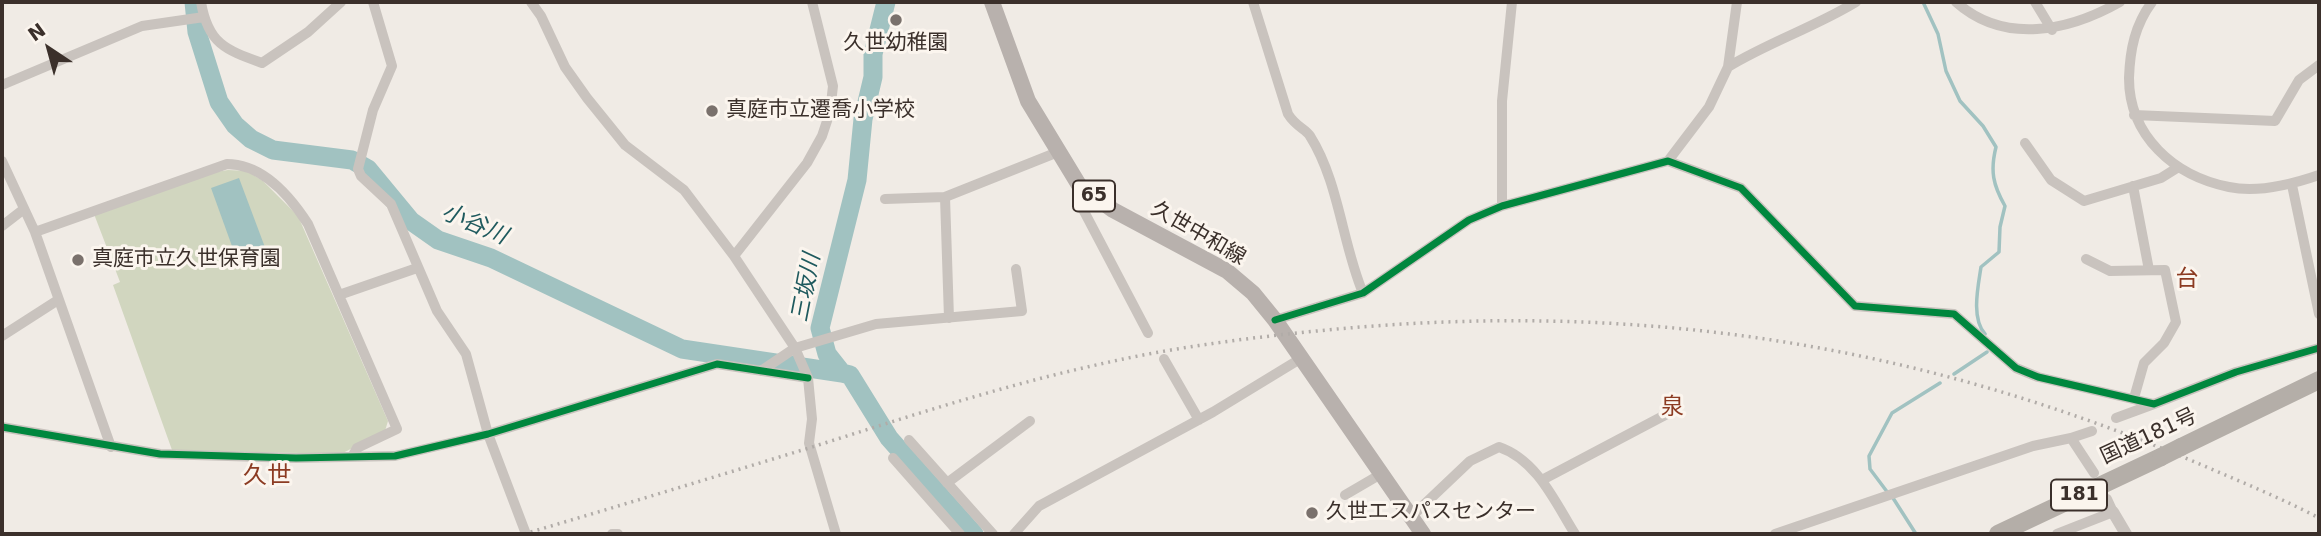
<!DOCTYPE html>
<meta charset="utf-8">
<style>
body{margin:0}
#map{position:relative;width:2321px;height:536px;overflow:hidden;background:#f0ebe5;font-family:"DejaVu Sans",sans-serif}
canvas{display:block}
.frame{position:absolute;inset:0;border:4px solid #3b302b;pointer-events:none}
.north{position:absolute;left:14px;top:14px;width:70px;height:70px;-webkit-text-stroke:5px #fbf5ee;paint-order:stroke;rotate:324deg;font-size:19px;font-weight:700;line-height:28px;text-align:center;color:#3b302b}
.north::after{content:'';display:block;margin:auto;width:24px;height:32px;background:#3b302b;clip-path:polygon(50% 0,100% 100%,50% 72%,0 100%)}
</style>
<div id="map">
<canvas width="2321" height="536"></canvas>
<div class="frame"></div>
<div class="north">N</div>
</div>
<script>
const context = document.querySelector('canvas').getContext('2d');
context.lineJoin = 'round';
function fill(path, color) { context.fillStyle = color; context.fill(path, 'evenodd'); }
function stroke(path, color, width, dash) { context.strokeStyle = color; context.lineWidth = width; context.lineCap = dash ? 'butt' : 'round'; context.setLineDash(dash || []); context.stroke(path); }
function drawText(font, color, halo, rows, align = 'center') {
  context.font = font + ' "DejaVu Sans","Noto Sans JP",sans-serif'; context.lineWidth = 6; context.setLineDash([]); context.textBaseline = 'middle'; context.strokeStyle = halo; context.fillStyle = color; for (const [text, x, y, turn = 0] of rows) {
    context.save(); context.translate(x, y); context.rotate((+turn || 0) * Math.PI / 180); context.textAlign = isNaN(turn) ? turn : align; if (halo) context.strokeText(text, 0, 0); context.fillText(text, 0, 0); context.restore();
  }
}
fill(new Path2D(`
 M228 170 247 171 263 181 298 216 388 421 385 431 341 454 172 450 113 285 120 282 94 214 210 173Z`), '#d1d6bf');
fill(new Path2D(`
 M239 178 266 250 237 260 211 188Z`), '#a1c2c1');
stroke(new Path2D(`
 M1923 2 1938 34 1946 71 1960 101 1983 126 1996 147C1990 171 1993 185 2005 206L2000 227 1999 252 1981 267C1978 287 1971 318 1985 334
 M1954 374 1987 352
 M1888 493 1870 469 1869 456 1892 413 1940 383
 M1893 498 1916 534`), '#a1c2c1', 3.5);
stroke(new Path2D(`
 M194 2 197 32 219 102 235 125 251 139 273 150 352 160 368 169 411 221 438 240 491 258 682 349 842 373
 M886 2 873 54V77L863 119 857 180 820 328 827 354 842 373 850 375 889 438 974 534`), '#a1c2c1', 19);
stroke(new Path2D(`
 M201 2C208 44 226 50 262 63L308 32 341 2
 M373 2 392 66 373 110 358 169 361 176 391 204 437 311 466 354 488 434 526 534
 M531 2 541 16 565 67 587 98 625 145 684 190 734 256 795 348 808 378 812 419 809 443 836 534
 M1253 2 1288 114C1296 127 1306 129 1310 136 1339 182 1342 243 1363 293
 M1956 2C2004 45 2069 31 2120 2
 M2035 2 2052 30
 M2152 2C2135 25 2130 49 2129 78 2129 136 2174 176 2229 187 2257 193 2293 184 2319 175
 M1728 67C1769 42 1815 27 1856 2
 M2 85 142 26 204 17
 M2134 115 2275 121 2299 80 2319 65
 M2025 143 2051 180 2084 201 2161 178 2177 168
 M2 161 35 232 111 447
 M1668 161 1709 107 1728 67 1737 2
 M1079 185 1077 198 1148 333
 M2292 185 2319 314
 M2133 186 2149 270
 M945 197 949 318
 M885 199 945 197 1058 152
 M1502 206V101L1512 2
 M2 226 24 209
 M35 232 227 164C262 164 290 196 308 224L397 429 357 448 352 457
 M734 256 807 163 822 136 830 112 833 86 812 2
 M2086 259 2110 271 2165 270 2176 322 2164 343 2144 363 2134 398
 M339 295 417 268
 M1275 320 1363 293 1469 220 1502 206 1668 161 1741 188 1855 306 1954 314 2016 368 2038 377 2154 404 2236 372 2319 348
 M2 336 58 300
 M1164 359 1199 420
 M761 371 795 348 876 324 1022 311 1016 269
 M2116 418 2154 404
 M2 427 160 454 296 458 395 456 488 434 717 364 808 378
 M2071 438 2092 431
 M909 440 993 534
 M893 458 960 534
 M1542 480 1667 414
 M947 483 1030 421
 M1345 495 1381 474
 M1411 517 1470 461 1499 447C1537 460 1555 502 1575 534
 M612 534H618
 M1014 534 1039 506 1213 412 1300 359
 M1775 534 2033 446 2071 438 2094 473
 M2057 534 2113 512 2107 499`), '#c9c3be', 10);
stroke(new Path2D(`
 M2113 512 2126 534`), '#c9c3be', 12);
stroke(new Path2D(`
 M992 2 1028 101 1079 185 1113 210 1227 271 1253 293 1275 320 1423 534`), '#b8b1ad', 16);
stroke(new Path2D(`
 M2181 447 2319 380
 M1998 534 2161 457`), '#b4aea8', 18);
stroke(new Path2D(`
 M524 534C619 506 714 477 809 448 907 417 1004 385 1105 363 1171 348 1240 339 1307 332 1627 298 1913 340 2209 468 2246 484 2283 499 2319 518`), '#b1aca8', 3.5, [2, 5]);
stroke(new Path2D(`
 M2161 457 2181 447`), '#b4aea8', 18);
stroke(new Path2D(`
 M1275 320 1363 293 1469 220 1502 206 1668 161 1741 188 1855 306 1954 314 2016 368 2038 377 2154 404 2236 372 2319 348
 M2 427 160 454 296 458 395 456 488 434 717 364 808 378`), '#00873e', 7);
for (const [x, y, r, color] of [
 [896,20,7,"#7a716c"],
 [712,111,7,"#7a716c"],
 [78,260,7,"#7a716c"],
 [1312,513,7,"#7a716c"]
]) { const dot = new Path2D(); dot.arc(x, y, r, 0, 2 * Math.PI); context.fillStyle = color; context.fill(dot); stroke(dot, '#fbf5ee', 2.5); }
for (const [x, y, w] of [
 [1094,196,42],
 [2079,495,56]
]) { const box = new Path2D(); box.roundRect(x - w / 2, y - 15.5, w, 31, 5); context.fillStyle = '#fbf5ee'; context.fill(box); stroke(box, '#3b302b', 2); }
drawText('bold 19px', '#3b302b', null, [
 ["65",1094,196],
 ["181",2079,495]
]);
drawText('21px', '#3b302b', '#fbf5ee', [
 ["久世幼稚園",896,44,"center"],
 ["真庭市立遷喬小学校",726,111],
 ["真庭市立久世保育園",92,260],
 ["久世エスパスセンター",1326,513]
], 'left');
drawText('21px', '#3b302b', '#fbf5ee', [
 ["久世中和線",1198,234,30],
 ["国道181号",2149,437,-25]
]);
drawText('italic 23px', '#1f5a5e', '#fbf5ee', [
 ["小谷川",474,225,23],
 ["三坂川",807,288,-79]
]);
drawText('23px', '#8c3b22', '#fbf5ee', [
 ["台",2187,280],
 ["泉",1672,408]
]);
drawText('24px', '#8c3b22', '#fbf5ee', [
 ["久世",267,477]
]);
</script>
